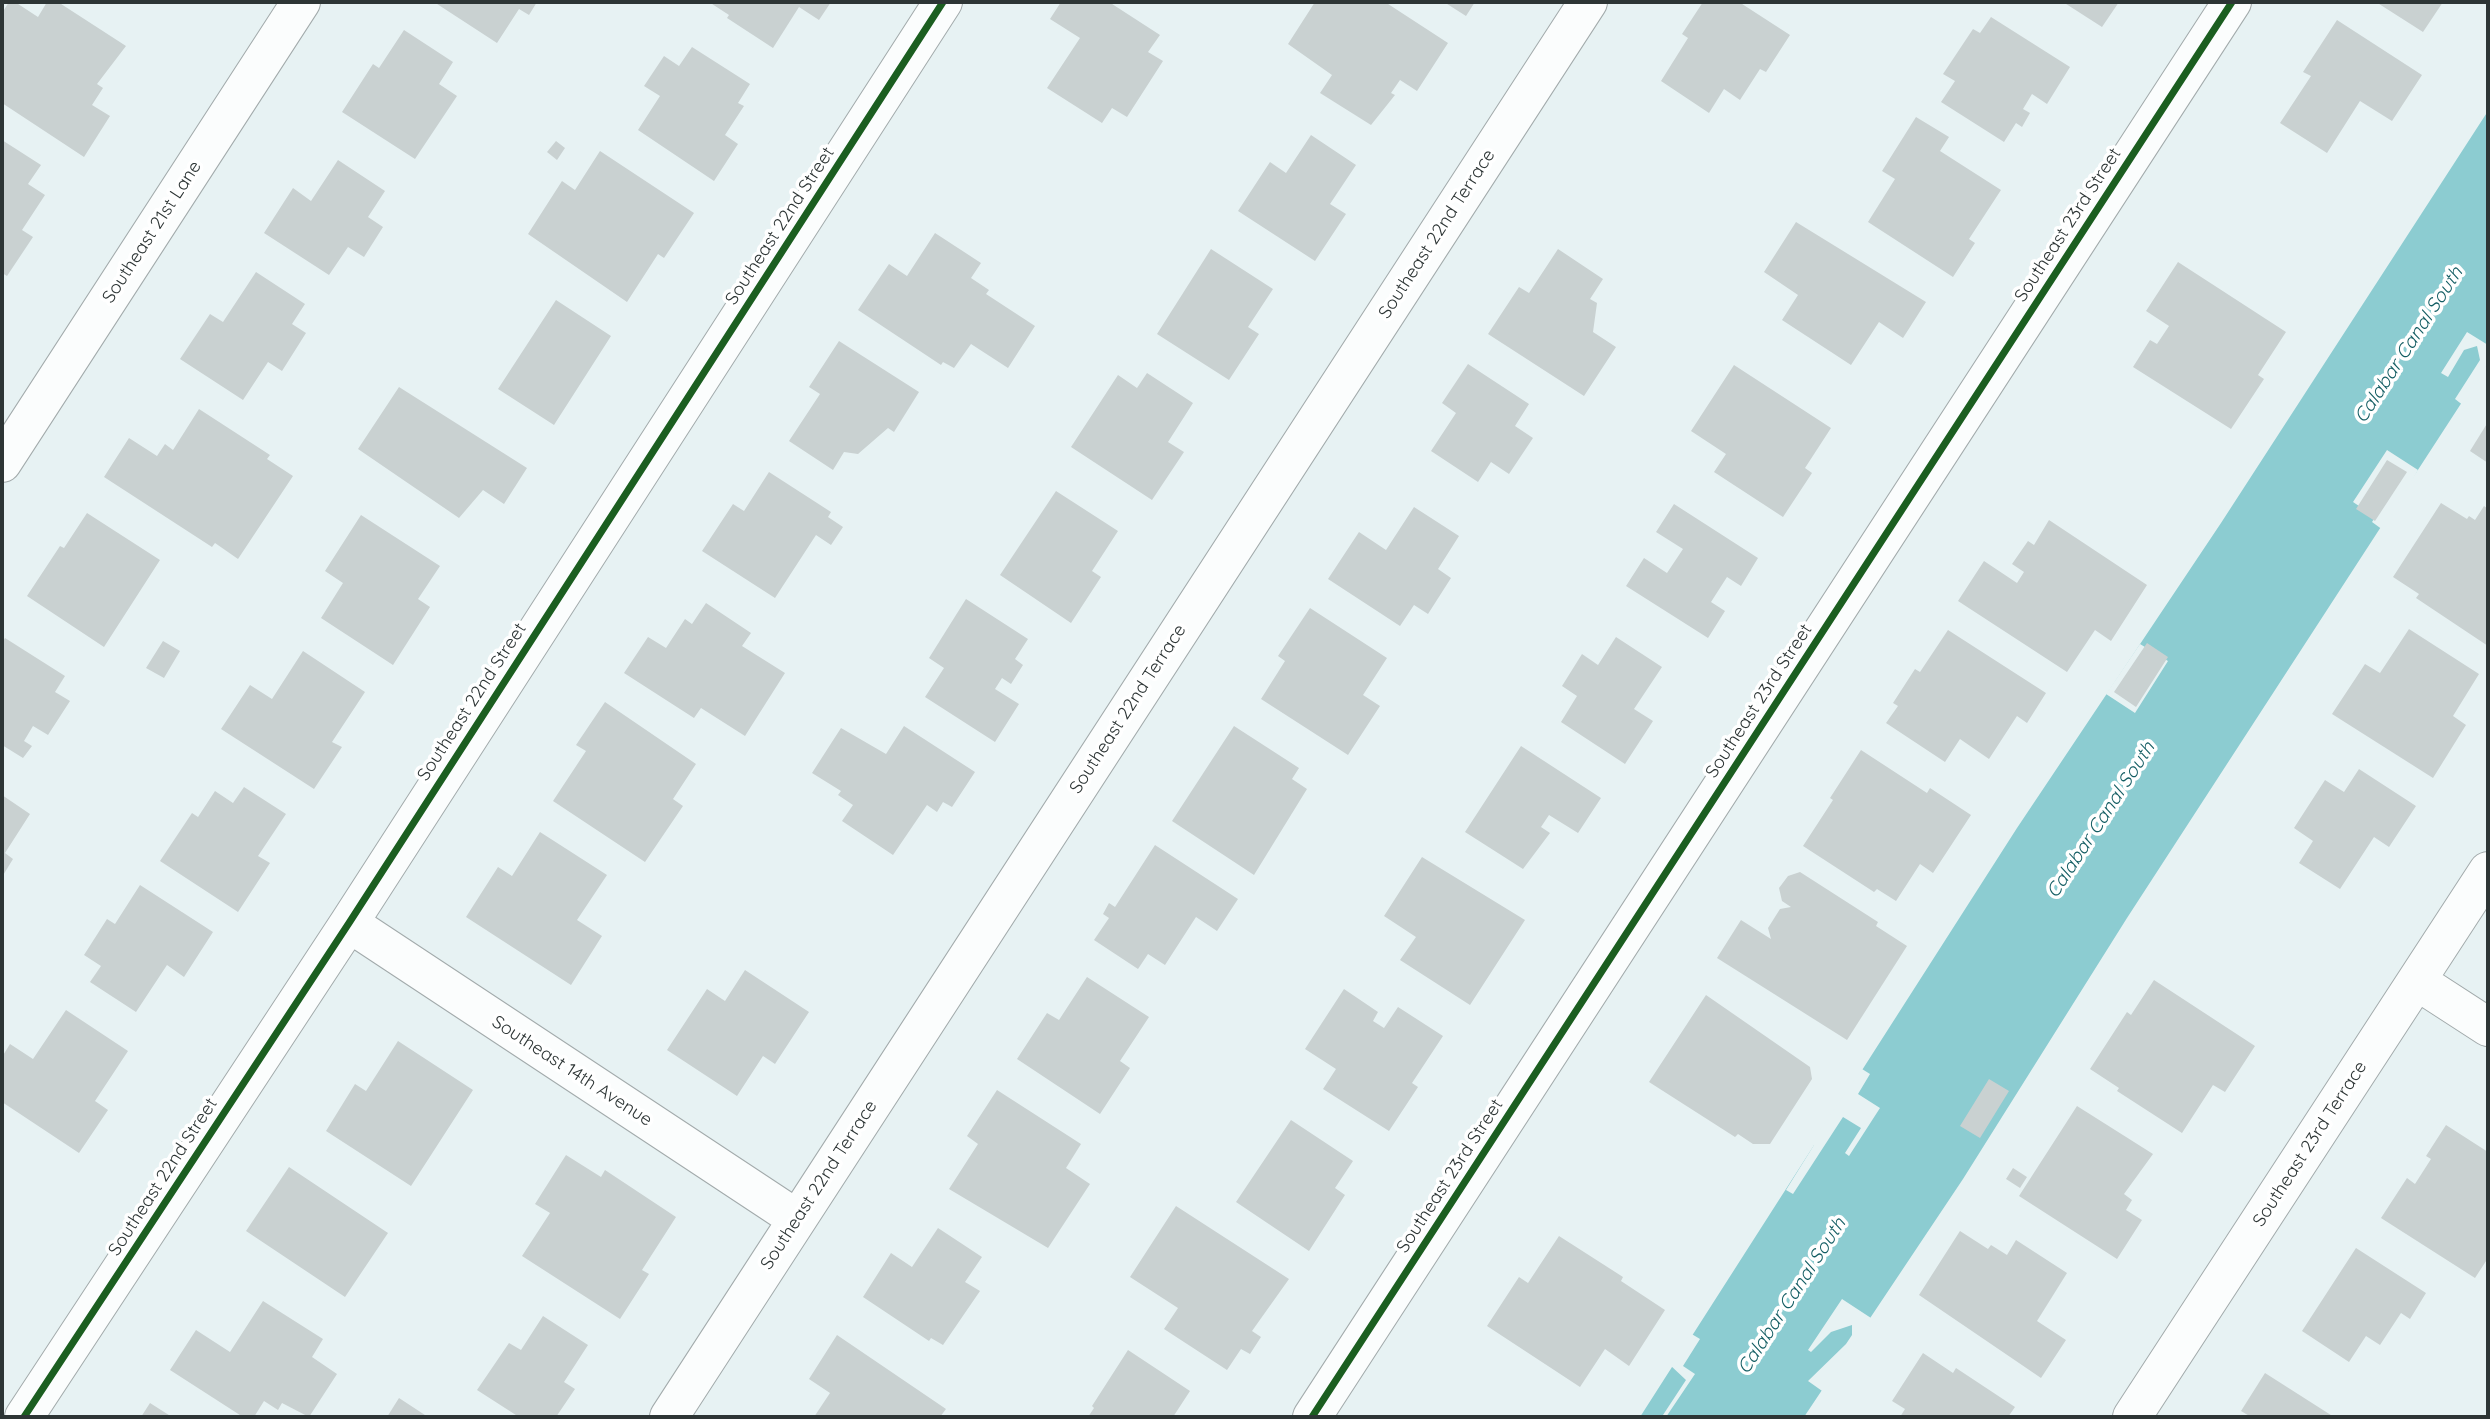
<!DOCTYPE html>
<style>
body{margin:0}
#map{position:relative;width:2490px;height:1419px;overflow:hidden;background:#e7f2f3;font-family:Quicksand,sans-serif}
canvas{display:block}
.frame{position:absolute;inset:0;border:4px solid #2d3535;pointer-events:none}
</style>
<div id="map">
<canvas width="2490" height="1419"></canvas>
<div class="frame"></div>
</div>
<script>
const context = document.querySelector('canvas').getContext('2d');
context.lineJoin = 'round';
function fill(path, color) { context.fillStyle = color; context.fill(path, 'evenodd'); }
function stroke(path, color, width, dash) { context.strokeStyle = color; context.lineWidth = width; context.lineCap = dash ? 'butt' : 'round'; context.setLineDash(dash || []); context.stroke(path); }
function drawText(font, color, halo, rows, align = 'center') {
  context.font = font + ' Quicksand,sans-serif'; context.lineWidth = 7; context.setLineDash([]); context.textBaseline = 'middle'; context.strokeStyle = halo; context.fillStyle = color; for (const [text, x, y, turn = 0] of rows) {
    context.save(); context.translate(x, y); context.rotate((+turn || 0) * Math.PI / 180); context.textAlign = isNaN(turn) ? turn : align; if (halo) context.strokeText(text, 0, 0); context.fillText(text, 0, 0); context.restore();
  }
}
fill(new Path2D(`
 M2488 111V362L2127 918 1963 1179 1804 1417H1640L2017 828 2221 523Z`), '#8cccd1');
fill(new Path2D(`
 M2467 332 2488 345V362L2464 406 2455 399 2480 360 2477 346 2464 350 2448 377 2441 373Z
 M2387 450 2418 470 2383 530 2372 522 2398 482 2362 508 2353 502Z
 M2140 644 2168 661 2135 713 2106 694Z
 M1862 1069 1870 1074 1858 1094 1880 1108 1849 1156 1845 1153 1861 1128 1843 1117 1793 1194 1786 1190 1814 1145 1811 1143Z
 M1842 1299 1871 1318 1825 1393 1808 1381 1846 1344 1852 1335V1325L1831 1332 1811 1352 1808 1350Z
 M1690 1333 1700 1339 1683 1366 1695 1374 1666 1417 1663 1415 1686 1380 1670 1365Z`), '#e7f2f3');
fill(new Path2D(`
 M9 2H15L38 17 47 2H58L126 46 97 84 103 88 92 105 110 116 84 157 2 103V13Z
 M434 2H537L529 15 519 9 497 43Z
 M709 2H831L819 20 799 7 773 48 727 18 729 15Z
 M1061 2H1109L1160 35 1148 52 1163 61 1127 117 1112 108 1102 123 1047 88 1080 38 1050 19Z
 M1315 2H1385L1448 43 1417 91 1400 80 1391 93 1395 95 1371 125 1320 93 1332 75 1288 44Z
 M1444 2H1475L1466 16Z
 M1703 2H1739L1790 35 1766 72 1760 69 1740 100 1724 89 1709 113 1661 81 1688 38 1682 34Z
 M2063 2H2119L2102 27Z
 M2376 2H2443L2423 32Z
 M1991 17 2070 67 2047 104 2032 94 2023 109 2030 113 2022 127 2016 123 2004 142 1941 102 1955 81 1943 74 1973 29 1980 33Z
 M2337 20 2422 75 2392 121 2360 101 2327 153 2280 123 2311 76 2303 72Z
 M404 30 453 62 439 84 457 96 415 159 342 112 373 64 379 68Z
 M692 47 750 84 738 103 744 106 725 135 738 144 714 181 638 130 660 96 644 86 664 56 679 66Z
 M1916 117 1949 137 1940 151 2001 190 1969 239 1975 243 1953 277 1868 222 1895 179 1882 171Z
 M1311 135 1356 165 1330 204 1346 214 1315 261 1238 211 1270 162 1286 173Z
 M2 140 41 165 28 184 45 195 22 230 33 237 7 276 2 273Z
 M556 141 565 148 557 160 547 152Z
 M600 151 694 213 664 258 658 254 627 302 528 234 562 181 575 190Z
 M338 160 385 191 368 217 383 227 364 257 348 247 329 275 264 233 293 188 311 201Z
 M1796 222 1926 302 1903 338 1879 322 1851 365 1782 320 1798 295 1764 272Z
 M935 233 981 263 971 278 989 290 986 294 1035 326 1008 368 971 344 954 368 943 362 941 365 858 310 889 264 907 276Z
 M1211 249 1273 289 1248 327 1259 334 1229 380 1157 334Z
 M1558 249 1603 279 1590 299 1597 303 1593 332 1616 347 1584 396 1488 334 1519 287 1529 293Z
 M2178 262 2286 332 2258 375 2264 379 2231 429 2133 367 2150 340 2157 344 2169 326 2146 311Z
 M256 272 305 304 292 324 306 333 282 371 268 362 243 400 180 359 210 314 223 322Z
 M556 300 611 336 554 425 498 389Z
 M839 341 919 392 894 432 888 428 858 454 844 452 833 470 789 441 820 394 809 387Z
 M1468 364 1529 404 1515 426 1533 438 1509 474 1491 462 1478 482 1431 451 1456 413 1442 403Z
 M1734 365 1831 428 1805 468 1812 473 1783 517 1714 472 1726 454 1691 431Z
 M1147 373 1193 403 1168 442 1184 452 1152 500 1071 447 1118 375 1137 388Z
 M399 387 527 468 504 504 483 490 459 518 358 449Z
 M199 409 270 455 267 459 293 476 238 559 215 543 212 547 104 477 129 438 157 456 165 444 173 450Z
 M2488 422V463L2470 451Z
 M2387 460 2407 472 2375 521 2356 509Z
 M769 472 831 512 828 517 843 527 831 545 816 535 775 598 702 551 733 504 744 511Z
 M1056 491 1118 531 1092 571 1101 577 1071 623 1000 575Z
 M2441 503 2467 519 2469 516 2475 520 2484 506 2488 509V646L2416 598 2419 594 2393 577Z
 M1674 504 1758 558 1741 586 1727 577 1711 602 1725 611 1708 638 1626 586 1644 558 1667 573 1683 549 1656 532Z
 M1414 507 1459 536 1438 569 1451 578 1428 614 1414 605 1400 626 1328 579 1359 532 1386 550Z
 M87 513 160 560 104 647 27 596 60 546 64 548Z
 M361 515 440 566 418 599 430 607 393 665 321 618 343 583 325 571Z
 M2049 520 2147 585 2111 641 2095 630 2067 672 1958 601 1984 561 2017 583 2024 572 2012 564 2028 541 2034 545Z
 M966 599 1028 639 1015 659 1023 665 1011 684 1002 678 995 689 1019 704 995 742 925 697 944 668 929 658Z
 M706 603 751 633 742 646 785 673 745 736 701 708 694 718 624 673 648 637 666 648 685 619 692 624Z
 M1310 608 1387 658 1363 695 1380 706 1348 755 1261 699 1285 661 1278 656Z
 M2409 629 2479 674 2453 716 2466 725 2433 778 2332 714 2365 664 2380 673Z
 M1948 630 2046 693 2027 723 2017 716 1989 759 1960 739 1945 762 1886 723 1898 706 1893 703 1915 669 1920 672Z
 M1616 637 1662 667 1634 709 1653 721 1625 764 1561 722 1577 696 1562 686 1582 654 1598 665Z
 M5 638 65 676 55 692 70 701 48 735 33 726 24 741 32 746 23 758 2 745V643Z
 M163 641 180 651 164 678 146 668Z
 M2147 643 2168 657 2136 707 2114 692Z
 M303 651 365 692 332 742 342 747 314 789 221 729 250 685 272 699Z
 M605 702 696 764 673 799 683 806 645 862 553 801 586 751 576 745Z
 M904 726 975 772 952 807 943 802 937 812 927 805 893 855 842 821 853 805 838 795 841 791 812 773 841 728 886 754Z
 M1234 726 1299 768 1292 779 1307 789 1254 875 1172 821Z
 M1521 746 1601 798 1578 833 1549 815 1541 827 1550 833 1523 869 1465 832Z
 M1861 750 1927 793 1930 788 1971 815 1933 873 1920 864 1896 901 1877 889 1874 892 1803 846 1833 800 1830 798Z
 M2359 769 2416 806 2389 847 2374 837 2340 889 2299 863 2313 841 2294 828 2325 780 2344 792Z
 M244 787 286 814 258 856 270 863 238 912 160 861 192 813 198 817 215 791 233 803Z
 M2 795 30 814 5 853 13 859 2 877Z
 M540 832 607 875 577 920 602 936 571 985 466 917 498 867 512 876Z
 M1155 845 1238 899 1217 931 1196 917 1165 965 1148 954 1138 969 1094 940 1109 918 1103 914 1109 903 1115 907Z
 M1422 857 1525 920 1470 1005 1400 960 1416 937 1384 916Z
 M1800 872 1878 922 1876 926 1907 946 1847 1040 1717 958 1741 920 1771 939 1768 928 1780 909 1791 907 1782 901 1779 888 1788 876Z
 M140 885 213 932 184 977 167 965 136 1012 90 982 101 966 84 955 107 919 115 924Z
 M745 970 809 1012 775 1064 763 1056 737 1096 667 1050 707 989 725 1001Z
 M1087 977 1149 1017 1120 1061 1130 1068 1100 1114 1017 1059 1047 1013 1059 1020Z
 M2154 980 2255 1046 2225 1092 2213 1085 2182 1133 2117 1091 2119 1088 2090 1069 2127 1012 2131 1015Z
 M1344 989 1378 1012 1373 1021 1384 1028 1398 1007 1443 1036 1412 1083 1418 1087 1389 1131 1323 1089 1336 1069 1305 1049Z
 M1706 995 1810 1067 1812 1079 1770 1144H1753L1738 1134 1735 1137 1649 1082Z
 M66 1010 128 1051 95 1101 108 1110 79 1153 2 1102V1057L10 1044 33 1059Z
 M398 1041 473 1090 411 1186 326 1131 355 1084 366 1091Z
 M1989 1079 2009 1091 1980 1138 1960 1126Z
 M997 1090 1081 1144 1066 1168 1090 1184 1048 1248 949 1189 978 1144 967 1136Z
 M2077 1106 2153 1154 2124 1194 2132 1200 2126 1210 2142 1220 2117 1259 2019 1196Z
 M1291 1120 1353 1161 1335 1188 1345 1195 1309 1251 1236 1202Z
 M2446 1125 2488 1152V1258L2475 1278 2381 1218 2407 1178 2415 1184 2431 1159 2426 1156Z
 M566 1155 601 1177 605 1170 676 1217 642 1270 649 1274 620 1319 522 1256 550 1213 535 1204Z
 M289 1167 388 1233 345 1297 246 1231Z
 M2013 1168 2027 1177 2020 1188 2006 1179Z
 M1176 1206 1289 1279 1252 1331 1261 1337 1250 1354 1241 1349 1227 1370 1164 1329 1178 1308 1130 1277Z
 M938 1228 982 1257 965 1282 980 1291 943 1345 931 1338 929 1341 863 1297 891 1253 912 1267Z
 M1960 1231 1988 1249 1991 1245 2007 1255 2016 1240 2067 1273 2037 1321 2066 1340 2041 1378 1919 1295Z
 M1559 1236 1623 1277 1621 1281 1665 1310 1629 1366 1605 1349 1580 1387 1487 1326 1519 1277 1528 1283Z
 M2356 1248 2426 1293 2410 1319 2401 1313 2380 1345 2366 1336 2349 1362 2302 1331Z
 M263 1301 323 1339 312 1357 337 1374 309 1417 282 1403 278 1410 264 1401 254 1417H243L170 1370 196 1330 230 1352Z
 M543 1316 588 1345 564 1382 575 1389 556 1417H519L477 1390 509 1343 521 1350Z
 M837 1335 946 1409 940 1417H814L830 1393 809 1379Z
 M1128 1350 1190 1391 1173 1417H1088L1094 1408 1092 1406Z
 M1923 1353 1953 1373 1956 1368 2015 1407 2008 1417H1900L1905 1409 1892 1401Z
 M2265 1373 2334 1417H2251L2241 1411Z
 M399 1398 428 1417H387Z
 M150 1403 172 1417H141Z`), '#c9d1d1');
const minor = new Path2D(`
 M2 463 301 2
 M349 923 797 1219
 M2417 981 2488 1027
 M24 1417 349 923 943 2
 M669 1417 1588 2
 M1312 1417 2232 2
 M2132 1417 2488 871`);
stroke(minor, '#a2aaab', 40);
stroke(minor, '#fbfdfd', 38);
stroke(new Path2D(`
 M24 1417 349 923 943 2
 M1312 1417 2232 2`), '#1b5e20', 7);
drawText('18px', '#2d3535', '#fff', [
 ["Southeast 23rd Street",2068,225,-57],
 ["Southeast 22nd Street",780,226,-57],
 ["Southeast 21st Lane",152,232,-57],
 ["Southeast 22nd Terrace",1437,234,-57],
 ["Southeast 23rd Street",1759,701,-57],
 ["Southeast 22nd Street",472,702,-57],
 ["Southeast 22nd Terrace",1128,709,-57],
 ["Southeast 14th Avenue",572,1071,33],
 ["Southeast 23rd Terrace",2310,1144,-57],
 ["Southeast 23rd Street",1450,1176,-57],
 ["Southeast 22nd Street",163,1177,-57],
 ["Southeast 22nd Terrace",819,1185,-57]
]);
drawText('italic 19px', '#135d63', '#fff', [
 ["Calabar Canal South",2409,345,-57],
 ["Calabar Canal South",2101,820,-57],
 ["Calabar Canal South",1792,1296,-57]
]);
</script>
